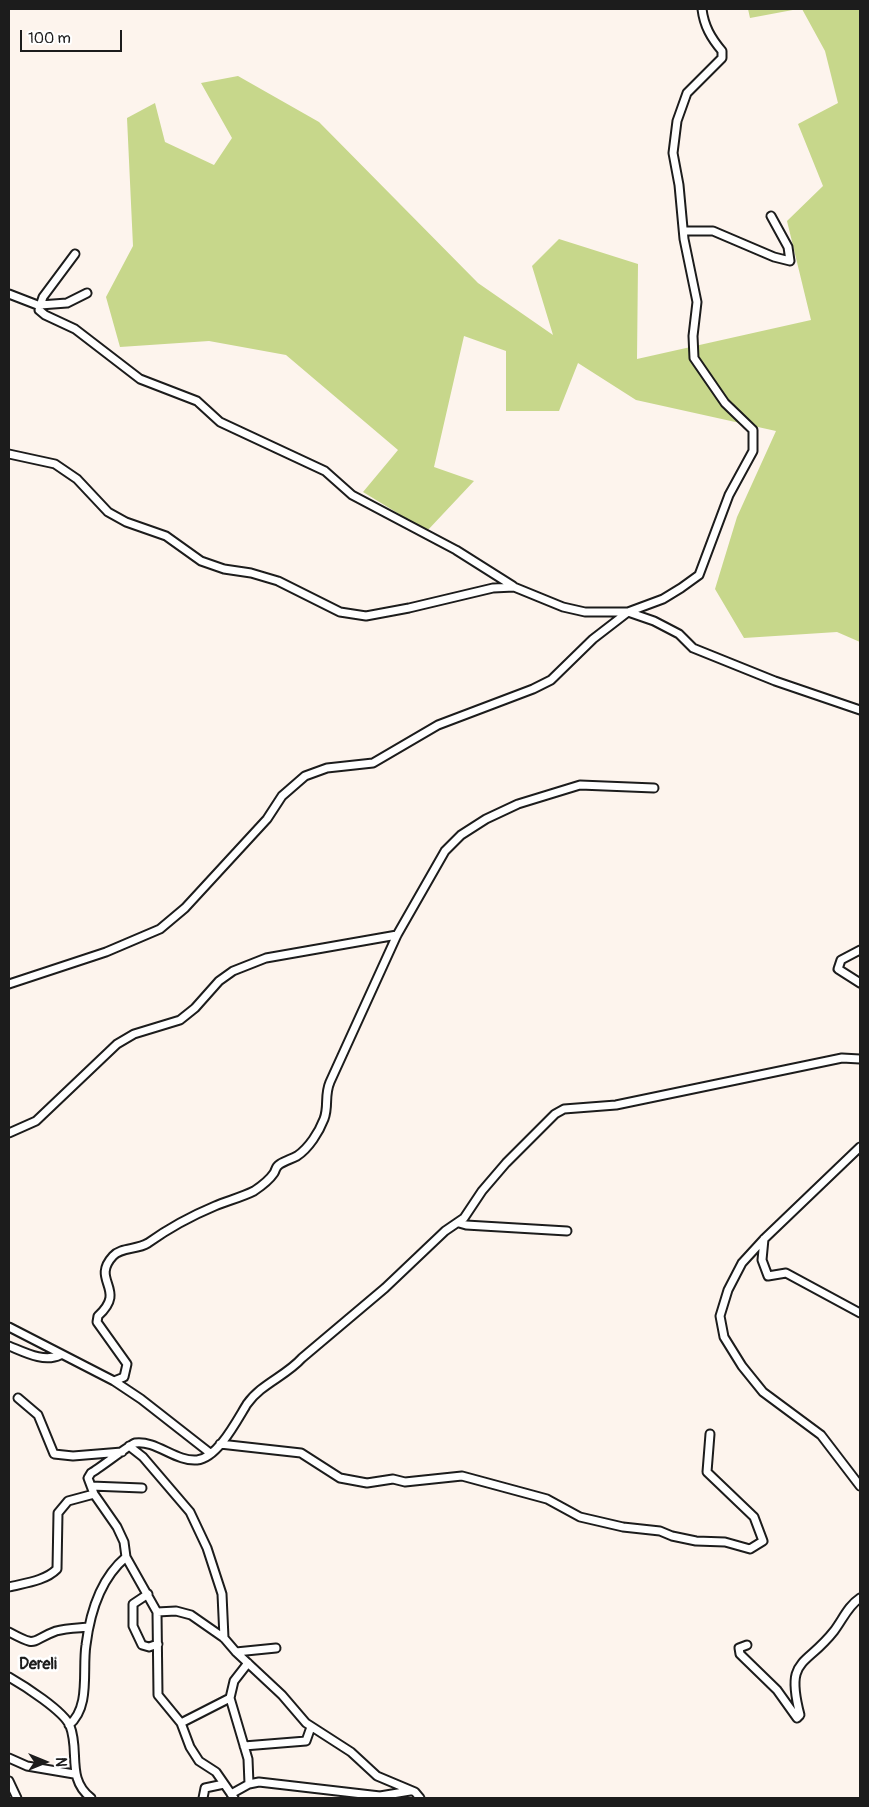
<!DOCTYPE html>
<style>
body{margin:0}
#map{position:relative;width:869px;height:1807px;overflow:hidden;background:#fdf4ed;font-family:Pangolin,sans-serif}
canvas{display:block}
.frame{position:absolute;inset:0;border:10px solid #1c1c1c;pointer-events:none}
.north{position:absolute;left:20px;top:1737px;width:50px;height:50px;-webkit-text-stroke:4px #fff;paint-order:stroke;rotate:90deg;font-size:14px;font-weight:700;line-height:20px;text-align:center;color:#1c1c1c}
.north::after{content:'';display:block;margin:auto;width:18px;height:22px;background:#1c1c1c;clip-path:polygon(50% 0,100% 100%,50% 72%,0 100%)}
.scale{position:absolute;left:20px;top:30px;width:102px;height:22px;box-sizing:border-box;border:2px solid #1c1c1c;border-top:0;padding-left:6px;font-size:15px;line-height:18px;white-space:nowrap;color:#1c1c1c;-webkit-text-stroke:4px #fff;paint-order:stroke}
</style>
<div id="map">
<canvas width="869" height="1807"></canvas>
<div class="frame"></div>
<div class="north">N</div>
<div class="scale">100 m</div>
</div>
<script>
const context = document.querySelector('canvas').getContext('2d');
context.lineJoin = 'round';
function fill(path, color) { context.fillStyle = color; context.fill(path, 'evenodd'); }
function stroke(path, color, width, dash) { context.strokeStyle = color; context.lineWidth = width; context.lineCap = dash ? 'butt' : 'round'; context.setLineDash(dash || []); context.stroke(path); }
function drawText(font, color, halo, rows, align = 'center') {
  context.font = font + ' Pangolin,sans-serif'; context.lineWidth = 5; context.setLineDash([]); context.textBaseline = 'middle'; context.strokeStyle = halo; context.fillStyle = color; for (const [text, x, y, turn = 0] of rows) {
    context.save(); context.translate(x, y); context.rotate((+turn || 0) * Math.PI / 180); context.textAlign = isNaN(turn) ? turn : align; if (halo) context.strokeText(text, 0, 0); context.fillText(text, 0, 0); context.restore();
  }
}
fill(new Path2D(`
 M748 9H798L750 18Z
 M802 9H860V642L837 632 744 638 715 589 737 517 776 431 636 400 578 363 559 411H506V351L464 336 434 467 474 481 427 531 363 492 398 450 286 355 209 341 120 347 106 297 133 246 127 118 155 103 165 142 214 165 232 138 201 83 238 76 319 122 478 283 553 335 532 266 559 239 638 264 637 359 811 320 787 221 823 186 798 124 838 103 825 51Z`), '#c7d78b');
const minor = new Path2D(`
 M684 231H713L774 257 790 261 788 247 771 216
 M9 294 40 306 43 297 75 254
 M40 305 67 303 87 293
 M40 306 39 310 45 315 75 329 140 379 197 401 220 422 325 471 352 495 456 550 513 586
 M9 454 55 464 77 479 108 512 126 522 166 536 201 561 224 569 251 573 278 581 340 612 366 616 409 608 493 588 514 587 563 607 585 612H628L654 621 679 634 693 648 775 681 860 710
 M860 950 841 960 838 969 860 983
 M9 984 106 952 160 929 185 908 267 819 282 796 305 776 327 768 373 763 438 725 533 689 551 680 593 639 628 612 663 599 681 588 699 575 729 495 753 451V430L725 403 694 358 693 336 697 302 684 239 679 185 673 153 677 121 687 93 722 58V51C711 38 704 26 702 9
 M9 1133 36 1121 117 1044 134 1034 180 1020 195 1008 219 981 233 971 266 958 397 935
 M860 1147 764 1239 742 1263 728 1290 720 1316 724 1337 742 1366 763 1392 821 1435 860 1486
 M459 1223 466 1225 567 1231
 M764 1239 762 1260 768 1276 786 1273 860 1313
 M9 1327 114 1381 141 1399 210 1453
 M9 1346C24 1352 44 1363 60 1355
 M114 1381 124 1377 127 1364 97 1322 98 1316C128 1289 90 1281 113 1256 121 1247 137 1250 148 1243 169 1228 191 1216 215 1206 227 1201 242 1197 254 1191 260 1187 270 1179 274 1173 276 1170 275 1167 280 1164 285 1161 291 1159 297 1156 309 1148 319 1132 324 1119 329 1106 324 1096 330 1082L397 935 445 851 461 835 486 819 518 804 580 785 654 788
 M18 1398 38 1415 54 1454 73 1456 122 1452
 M220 1444 301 1453 340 1478 367 1483 393 1479 405 1482 462 1476 547 1499 580 1517 623 1527 660 1531 672 1536 696 1541 725 1542 750 1549 763 1541 754 1517 707 1472 710 1434
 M129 1446 143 1457 190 1512 207 1548 222 1594 224 1638
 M91 1486 142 1488
 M9 1587C25 1583 45 1581 57 1569L58 1513 68 1501 94 1494
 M148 1594 133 1604V1626L142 1645 149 1647 158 1644
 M157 1612 176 1611 191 1615 224 1638 236 1652 282 1695 306 1723 351 1752 377 1776 415 1792 420 1798
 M9 1632C39 1648 29 1641 56 1631 66 1628 79 1628 89 1627
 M747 1645 739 1648 740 1654 777 1690 797 1718 800 1715C785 1657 805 1668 834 1631 843 1619 848 1606 860 1598
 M236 1652 276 1648
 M248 1663 234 1681 230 1698 248 1759 249 1784
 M9 1677C23 1685 64 1711 70 1726 80 1751 66 1779 91 1798
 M181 1723 230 1698
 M69 1725C91 1707 82 1670 86 1645 90 1613 101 1578 126 1557
 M244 1746 306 1741 311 1727
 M9 1758 27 1766 74 1774
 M9 1781 17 1798
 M231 1794 249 1784 259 1782 380 1796 410 1791
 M203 1798 205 1788 224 1784
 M234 1798 216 1772 199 1761 190 1747 181 1723 158 1695 157 1612 126 1557 124 1542 117 1527 94 1494 88 1478 91 1473C100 1468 129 1445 135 1443 156 1440 176 1462 197 1460 218 1458 237 1420 247 1404 261 1384 286 1376 302 1358L385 1288 445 1231 464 1218 482 1191 506 1163 555 1114 564 1109 616 1105 842 1058 860 1059`);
stroke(minor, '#1c1c1c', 11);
stroke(minor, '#fff', 7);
drawText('bold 16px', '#1c1c1c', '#fff', [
 ["Dereli",38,1665]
]);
</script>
